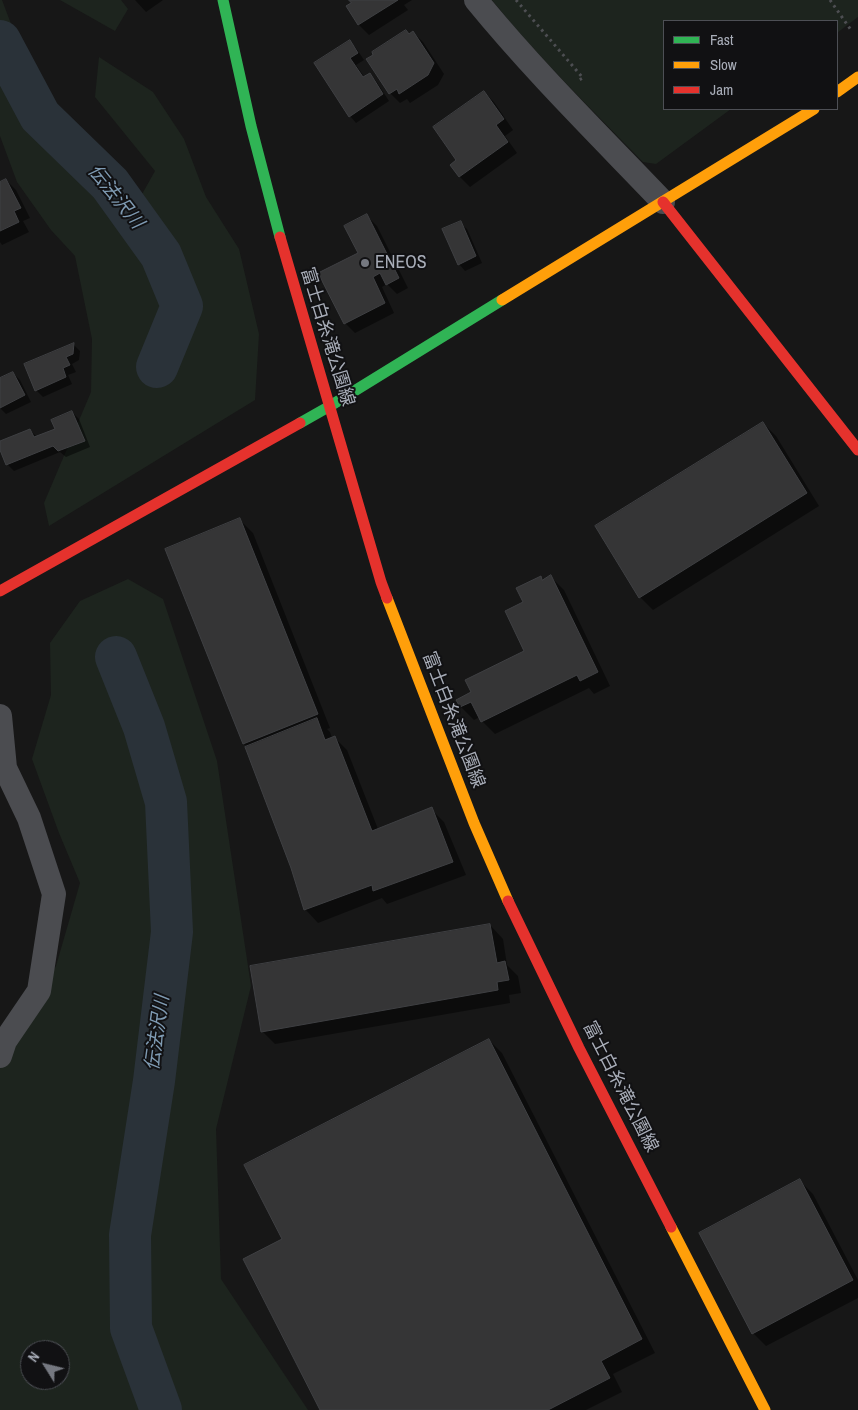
<!DOCTYPE html>
<meta charset="utf-8">
<style>
body{margin:0}
#map{position:relative;width:858px;height:1410px;overflow:hidden;background:#171717;font-family:"Archivo Narrow",sans-serif}
canvas{display:block}
.legend{position:absolute;left:663px;top:20px;width:175px;height:90px;box-sizing:border-box;background:#111113;border:1px solid #4d4f55;margin:0;padding:6px 9px;list-style:none;font-size:15px;color:#a8adb8}
.legend li{display:flex;align-items:center;gap:10px;height:25px}
.legend b{width:25px;border:1px solid #4d4f55}
.north{position:absolute;left:20px;top:1340px;width:50px;height:50px;box-sizing:border-box;background:#111113;border:1px solid #4d4f55;border-radius:50%;rotate:306deg;font-size:14px;font-weight:700;line-height:20px;text-align:center;color:#a8adb8}
.north::after{content:'';display:block;margin:auto;width:18px;height:22px;background:#757880;clip-path:polygon(50% 0,100% 100%,50% 72%,0 100%)}
</style>
<div id="map">
<canvas width="858" height="1410"></canvas>
<ul class="legend">
<li><b style="height:6px;background:#30b455"></b>Fast</li>
<li><b style="height:6px;background:#ff9f0a"></b>Slow</li>
<li><b style="height:6px;background:#e5322d"></b>Jam</li>
</ul>
<div class="north">N</div>
</div>
<script>
const context = document.querySelector('canvas').getContext('2d');
context.lineJoin = 'round';
function fill(path, color) { context.fillStyle = color; context.fill(path, 'evenodd'); }
function stroke(path, color, width, dash) { context.strokeStyle = color; context.lineWidth = width; context.lineCap = dash ? 'butt' : 'round'; context.setLineDash(dash || []); context.stroke(path); }
function drawText(font, color, halo, rows, align = 'center') {
  context.font = font + ' "Archivo Narrow","Noto Sans JP",sans-serif'; context.lineWidth = 4; context.setLineDash([]); context.textBaseline = 'middle'; context.strokeStyle = halo; context.fillStyle = color; for (const [text, x, y, turn = 0] of rows) {
    context.save(); context.translate(x, y); context.rotate((+turn || 0) * Math.PI / 180); context.textAlign = isNaN(turn) ? turn : align; if (halo) context.strokeText(text, 0, 0); context.fillText(text, 0, 0); context.restore();
  }
}
fill(new Path2D(`
 M0 0H2L42 106 71 146 113 191 141 196 155 171 95 97 99 57 153 92 184 139 206 197 239 249 259 334 255 400 49 526 44 503 91 392 92 339 75 256 51 230 17 182 0 136Z
 M60 0H121L128 9 115 31Z
 M492 0H858V17L837 33V21H664V109H731L656 164 643 162C591 109 538 57 492 0Z
 M128 579 163 599 217 761 251 986 216 1129 221 1279 308 1410H0V1057L56 966 80 883 59 833 32 759 51 695 50 643 80 601ZM30 1350H60V1380H30Z`), '#1d241e');
fill(new Path2D(`
 M135 0H163L146 12Z
 M351 0H412L404 5 408 10 369 35 359 25 348 7 353 3Z
 M413 32 423 42 444 74 438 85 410 103 407 99 400 103 390 93 368 60Z
 M350 42 356 48 364 60 356 65 365 78 370 74 376 81 389 101 356 123 350 116Z
 M484 92 494 102 513 130 505 136 517 153 470 187 460 177 452 165 458 161Z
 M6 180 16 190 30 218 23 221 29 232 2 245 0 242V183Z
 M367 216 377 226 408 288 397 294 387 284 382 287 394 313 355 333 345 323Z
 M460 223 467 229 482 263 465 271 459 264Z
 M73 344 80 351 79 360 72 364 76 372 68 375 72 384 43 397 36 390Z
 M13 373 20 380 31 402 6 414 0 408V380Z
 M72 412 79 419 90 447 66 457 60 452 14 471 7 464 0 446V442L30 430 37 437 57 430Z
 M763 423 776 436 819 506 653 610 640 597Z
 M240 520 253 533 330 728 327 729 330 732 332 738 334 737 347 750 378 829 431 809 444 822 466 875 387 904 382 898 318 923 305 909 292 867 248 747 244 744 167 549Z
 M551 577 564 590 610 686 594 694 589 688 495 734 482 721 480 717 474 720 461 707 473 693 526 651 525 603 540 578 543 581Z
 M490 925 503 939 507 965 518 976 521 993 509 995 510 1003 275 1044 262 1031Z
 M489 1040 502 1053 655 1353 613 1374 622 1392 586 1410H322L284 1240Z
 M800 1181 813 1194 858 1280V1298L766 1346 753 1333Z`), '#0007');
stroke(new Path2D(`
 M0 41 40 116 110 184 161 255 182 306 157 367
 M116 657 144 727 166 802 172 932 154 1081 130 1235 131 1328 161 1410`), '#2a3239', 42);
const building = new Path2D(`
 M349 0H398L358 25 346 6 351 3Z
 M406 30 409 34 413 31 434 63 428 75 399 94 397 89 389 94 366 59 373 55 372 52Z
 M350 40 358 53 350 58 363 77 370 73 383 94 349 117 314 63Z
 M484 91 504 119 496 125 508 142 459 177 450 165 456 160 433 127Z
 M6 179 21 208 14 211 19 222 0 231V182Z
 M367 214 399 278 386 285 380 273 373 277 385 303 344 324 318 273 358 253 344 226Z
 M461 221 476 256 458 265 442 229Z
 M74 343 73 354 66 357 70 365 63 368 66 377 35 391 24 364Z
 M13 372 25 395 0 408V378Z
 M72 411 85 441 58 451 53 446 6 465 0 450V441L30 429 34 437 55 429 51 420Z
 M763 422 807 493 639 598 595 526Z
 M240 518 318 714 243 744 165 549Z
 M551 575 598 672 580 681 577 675 481 722 471 702 460 707 456 700 471 692 465 680 524 651 505 611 523 602 516 588 541 576 542 580Z
 M317 718 325 740 335 736 372 831 432 807 453 862 373 891 372 885 304 910 291 868 245 747Z
 M490 924 497 963 505 961 509 980 497 982 498 990 261 1032 250 966Z
 M489 1039 642 1339 601 1361 610 1378 548 1410H320L243 1259 282 1239 244 1165Z
 M800 1179 853 1280 752 1334 699 1233Z`);
fill(building, '#353536');
stroke(building, '#3f4043', 1);
stroke(new Path2D(`
 M516 0 583 78 579 80
 M830 0 851 30`), '#4d4e52', 3, [2.5, 4]);
stroke(new Path2D(`
 M476 0C534 71 600 136 663 202
 M0 716 5 768 29 818 54 894 39 991 5 1041 0 1056`), '#4b4c50', 24);
stroke(new Path2D(`
 M223 0 251 126 280 237
 M300 423 330 406 502 300`), '#30b455', 11);
stroke(new Path2D(`
 M837 92 858 77
 M502 300 814 109
 M387 598 474 823 508 901
 M671 1227 765 1410`), '#ff9f0a', 11);
stroke(new Path2D(`
 M663 202 858 450
 M280 237 381 582 387 598
 M0 591 300 423
 M508 901 579 1048 671 1227`), '#e5322d', 11);
for (const [x, y, r, color] of [
 [365,263,5,"#757880"]
]) { const dot = new Path2D(); dot.arc(x, y, r, 0, 2 * Math.PI); context.fillStyle = color; context.fill(dot); stroke(dot, '#111113', 2); }
drawText('18px', '#a8adb8', '#111113', [
 ["ENEOS",375,263]
], 'left');
drawText('18px', '#a8adb8', '#111113', [
 ["富士白糸滝公園線",327,337,73],
 ["富士白糸滝公園線",453,720,69],
 ["富士白糸滝公園線",620,1087,63]
]);
drawText('italic 19px', '#7f9bb3', '#111113', [
 ["伝法沢川",115,197,51],
 ["伝法沢川",158,1033,-82]
]);
</script>
